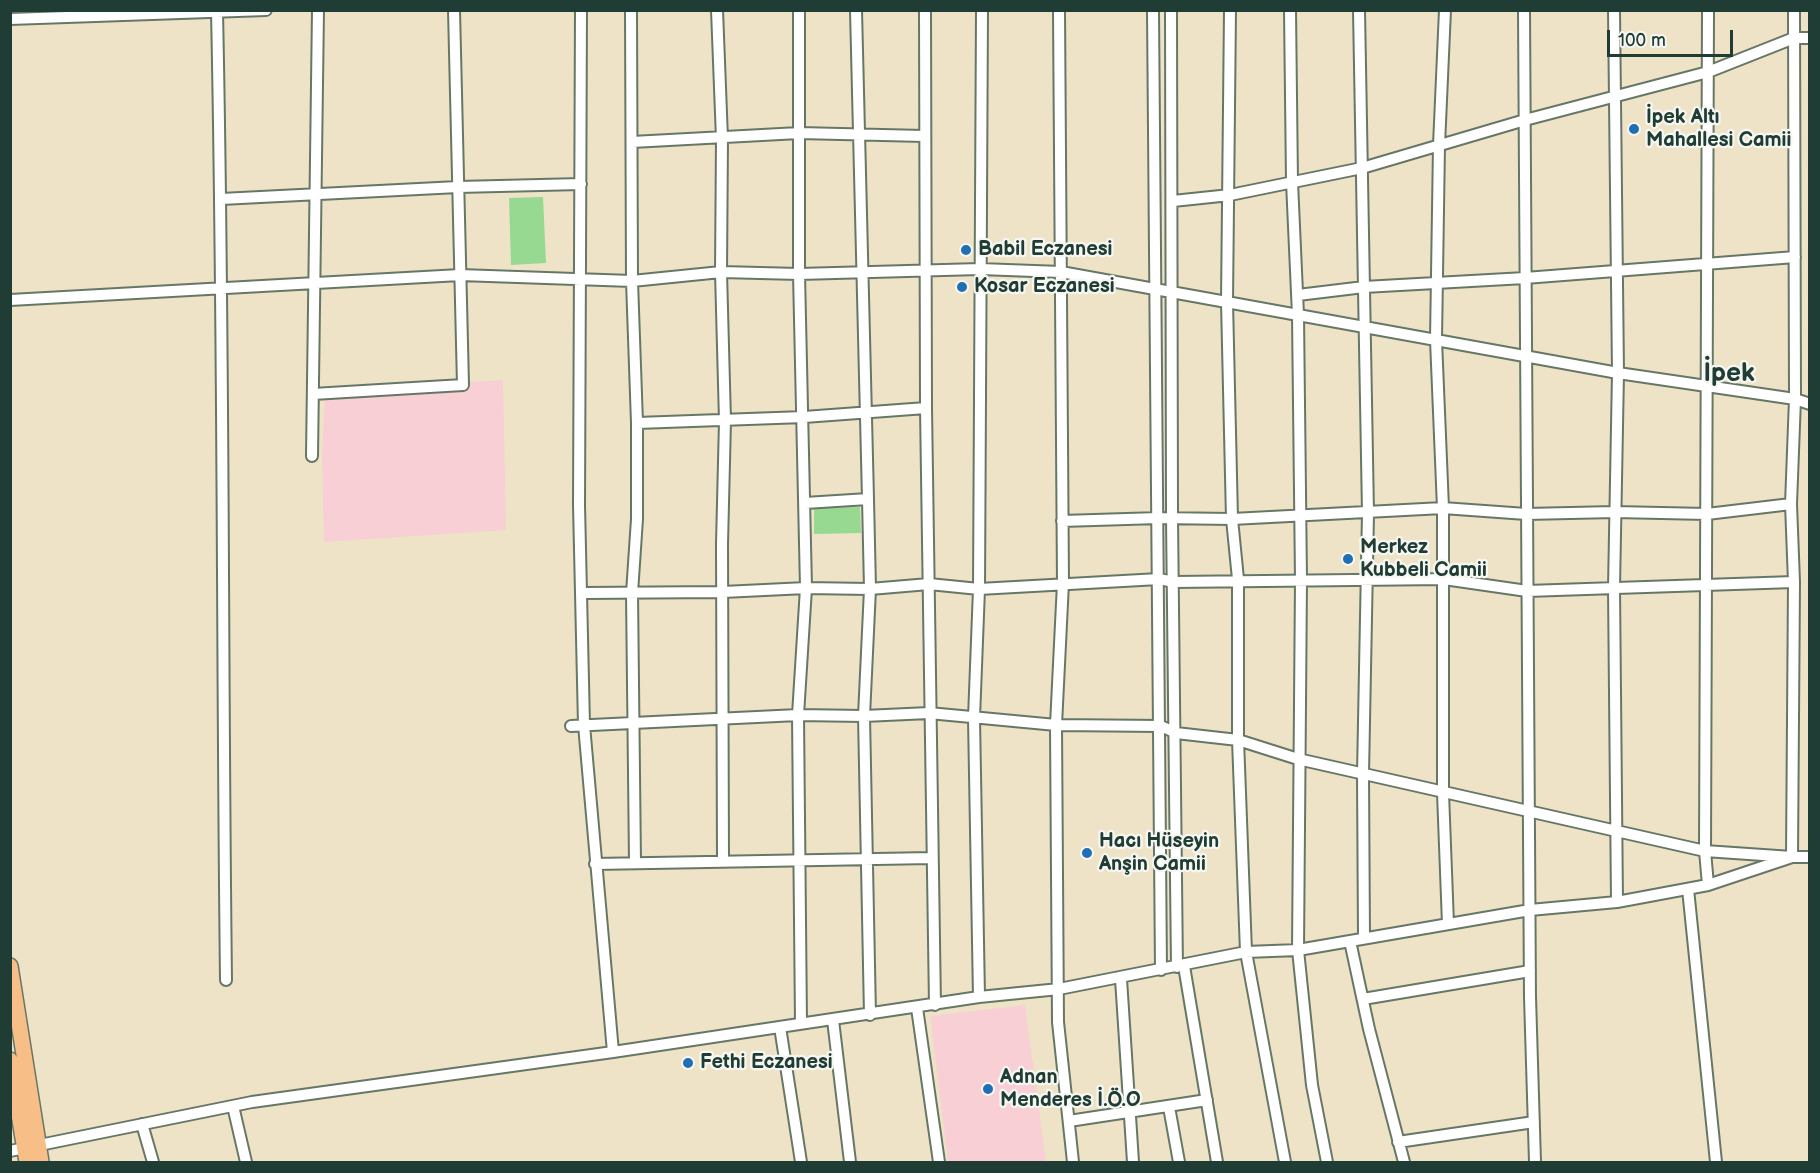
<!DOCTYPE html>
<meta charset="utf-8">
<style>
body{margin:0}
#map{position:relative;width:1820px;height:1173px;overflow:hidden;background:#eee3c6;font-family:"Balsamiq Sans",sans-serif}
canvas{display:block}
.frame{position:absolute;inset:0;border:12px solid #1f3d34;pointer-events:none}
.scale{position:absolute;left:1607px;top:30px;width:126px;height:27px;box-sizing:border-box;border:3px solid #1f3d34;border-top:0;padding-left:8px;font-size:18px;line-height:21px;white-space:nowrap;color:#1f3d34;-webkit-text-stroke:4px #f6f6f2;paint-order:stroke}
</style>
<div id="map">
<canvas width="1820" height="1173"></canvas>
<div class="frame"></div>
<div class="scale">100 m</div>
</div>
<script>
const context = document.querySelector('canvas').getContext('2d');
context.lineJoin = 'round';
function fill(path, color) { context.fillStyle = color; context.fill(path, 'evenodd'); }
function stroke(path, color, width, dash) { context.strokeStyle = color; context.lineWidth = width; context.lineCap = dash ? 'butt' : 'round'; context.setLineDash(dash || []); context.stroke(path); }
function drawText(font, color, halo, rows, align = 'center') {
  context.font = font + ' "Balsamiq Sans",sans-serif'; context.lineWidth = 4.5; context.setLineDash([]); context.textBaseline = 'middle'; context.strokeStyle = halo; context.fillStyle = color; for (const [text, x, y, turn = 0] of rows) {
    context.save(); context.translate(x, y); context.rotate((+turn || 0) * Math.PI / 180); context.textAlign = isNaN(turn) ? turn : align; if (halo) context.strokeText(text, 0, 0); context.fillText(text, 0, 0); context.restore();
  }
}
fill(new Path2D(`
 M503 380 506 530 324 542 322 458 325 391Z
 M1025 1005 1046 1162H948L930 1016Z`), '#f7cfd5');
fill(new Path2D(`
 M543 197 546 263 511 265 509 198Z
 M860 507 861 533 814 534V508Z`), '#97d990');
const minor = new Path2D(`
 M581 10 579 505 584 725 613 1052
 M631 10 632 281 637 423V519L632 593 635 863
 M717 10 722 139 721 272 725 421 722 544 723 861
 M799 10V274L806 588 798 715 801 1023
 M856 10 868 499 870 589 864 716 870 1015
 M925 10 926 408 935 1005
 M1059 10 1063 583 1056 725 1058 1022 1073 1162
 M1153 10 1161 970
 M1171 10 1172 518 1177 967
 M1230 10 1227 302 1232 519 1238 579V740L1246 952 1285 1162
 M1290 10 1292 182 1298 315 1301 580 1298 950 1312 1085 1327 1162
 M1359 10 1368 513 1363 774 1364 938
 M1445 10 1439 145 1436 340 1443 508V793L1448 924
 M1524 10 1530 997 1535 1162
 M1614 10 1618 373 1614 588 1617 902
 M217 12C224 335 222 657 226 980
 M10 19 266 10
 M632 142 799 133 924 136
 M221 199 458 187 581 184
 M1173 201 1230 195 1362 168 1525 120 1708 72 1794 38H1810
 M1298 295 1364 287 1525 278 1795 257
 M10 300 460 275 632 281 721 272 799 274 980 269 1061 272 1618 373 1795 399 1810 404
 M313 394 463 385 454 10
 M637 423 804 417 926 408
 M312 456 318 10
 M805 503 868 499
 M1062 521 1159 518 1232 519 1443 508 1526 514 1615 512 1707 514 1791 504
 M583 593 723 592 806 588 870 589 929 584 979 589 1159 579 1174 582 1444 579 1527 591 1794 582
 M571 726 798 715 864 716 929 713 1056 725 1161 726 1176 733 1238 740 1298 759 1705 851 1792 857 1794 582 1791 504 1795 399 1794 10
 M595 864 932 858
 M1708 885 1705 851 1708 10
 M1688 889 1716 1162
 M1350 941 1369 1029 1404 1162
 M1184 966 1217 1162
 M1121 979 1133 1162
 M979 997 974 718 979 589 982 10
 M1363 999 1530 971
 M917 1008 939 1162
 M833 1020 850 1162
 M780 1027 801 1162
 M233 1106 246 1162
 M1169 1107 1179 1162
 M1069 1121 1207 1100
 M142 1124 153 1162
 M1398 1142 1534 1122
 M10 1151 252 1102 613 1052 979 997 1059 989 1246 952 1298 950 1530 910 1617 902 1708 885 1792 857H1810`);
const highway = new Path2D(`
 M10 966 41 1162
 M10 1060 27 1162`);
stroke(minor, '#677767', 14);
stroke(highway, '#677767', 18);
stroke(minor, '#fff', 10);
stroke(highway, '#f7be87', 15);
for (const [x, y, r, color] of [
 [1634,129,6,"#1f6fb2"],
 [966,250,6,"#1f6fb2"],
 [962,287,6,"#1f6fb2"],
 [1348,559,6,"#1f6fb2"],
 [1087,853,6,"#1f6fb2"],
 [688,1063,6,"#1f6fb2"],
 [988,1089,6,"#1f6fb2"]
]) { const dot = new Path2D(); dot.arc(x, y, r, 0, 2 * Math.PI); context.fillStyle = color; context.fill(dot); stroke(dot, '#f6f6f2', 2); }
drawText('bold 20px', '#1f3d34', '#f6f6f2', [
 ["İpek Altı",1646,118],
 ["Mahallesi Camii",1646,141],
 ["Babil Eczanesi",978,250],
 ["Kosar Eczanesi",974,287],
 ["Merkez",1360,548],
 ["Kubbeli Camii",1360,571],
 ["Hacı Hüseyin",1099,842],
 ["Anşin Camii",1099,865],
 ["Fethi Eczanesi",700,1063],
 ["Adnan",1000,1078],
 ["Menderes İ.Ö.O",1000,1101]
], 'left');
drawText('bold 26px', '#1f3d34', '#f6f6f2', [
 ["İpek",1729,374]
]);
</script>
